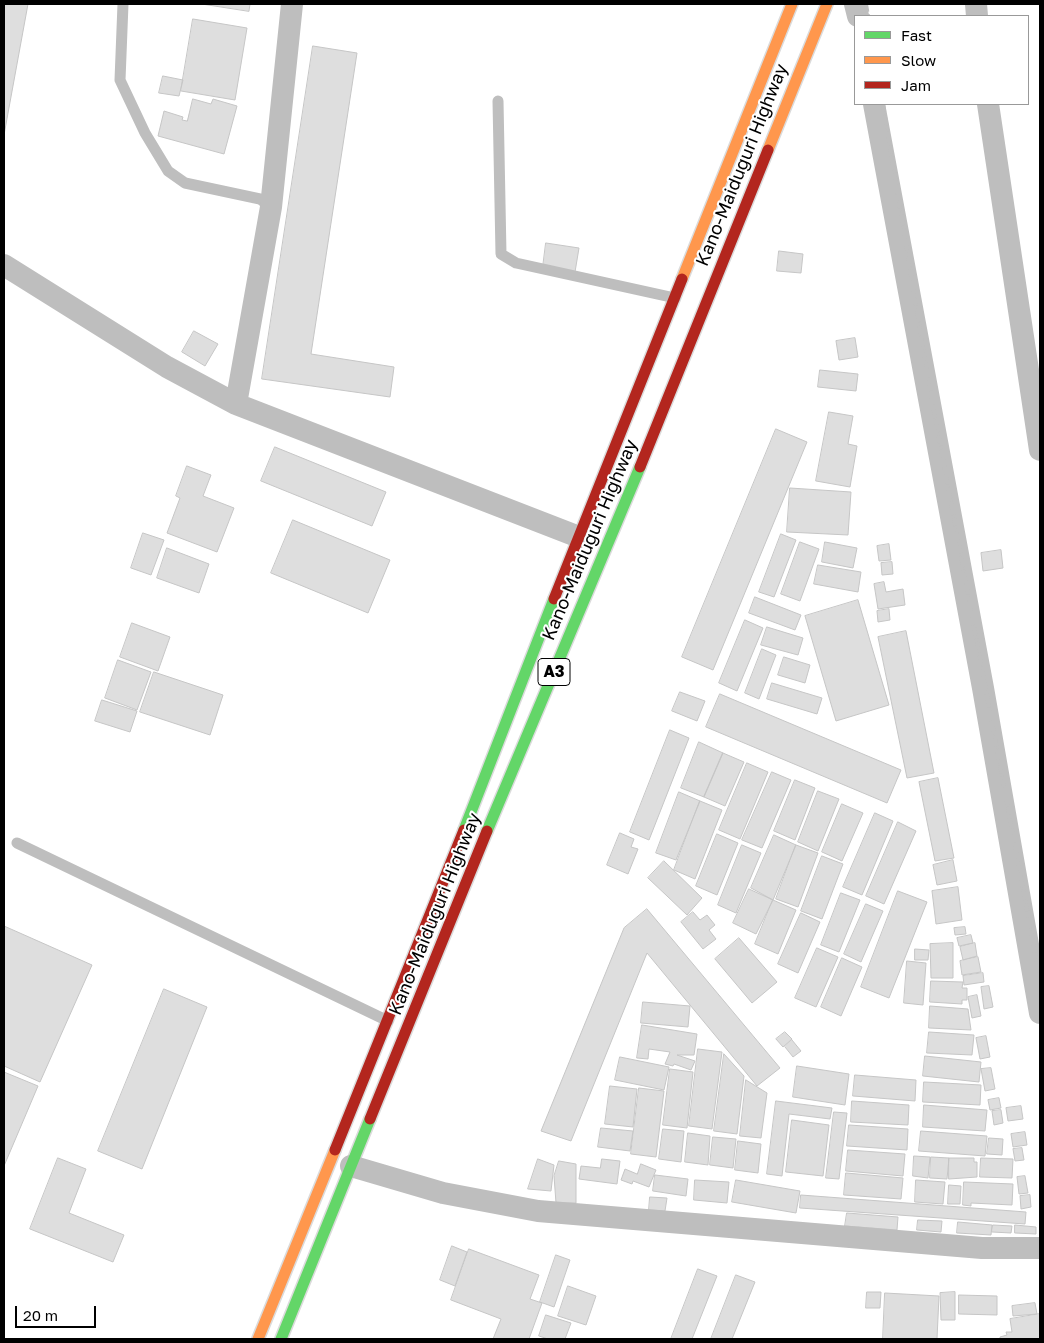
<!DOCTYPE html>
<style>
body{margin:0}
#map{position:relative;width:1044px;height:1343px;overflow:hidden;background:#fff;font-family:"Golos Text",sans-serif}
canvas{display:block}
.frame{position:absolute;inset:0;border:5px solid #000;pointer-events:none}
.legend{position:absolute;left:854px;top:15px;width:175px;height:90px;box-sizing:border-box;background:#fff;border:1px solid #999;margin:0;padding:6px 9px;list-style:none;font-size:15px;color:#000}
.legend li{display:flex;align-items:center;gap:10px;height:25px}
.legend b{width:25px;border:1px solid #999}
.scale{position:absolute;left:15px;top:1306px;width:81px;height:22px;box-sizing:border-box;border:2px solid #000;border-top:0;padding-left:6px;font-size:15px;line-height:18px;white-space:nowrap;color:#000;-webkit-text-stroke:4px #fff;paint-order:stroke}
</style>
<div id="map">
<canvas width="1044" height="1343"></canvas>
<div class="frame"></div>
<ul class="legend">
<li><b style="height:6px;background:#63d668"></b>Fast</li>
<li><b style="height:6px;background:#ff974d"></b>Slow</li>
<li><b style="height:6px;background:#b3261e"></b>Jam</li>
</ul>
<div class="scale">20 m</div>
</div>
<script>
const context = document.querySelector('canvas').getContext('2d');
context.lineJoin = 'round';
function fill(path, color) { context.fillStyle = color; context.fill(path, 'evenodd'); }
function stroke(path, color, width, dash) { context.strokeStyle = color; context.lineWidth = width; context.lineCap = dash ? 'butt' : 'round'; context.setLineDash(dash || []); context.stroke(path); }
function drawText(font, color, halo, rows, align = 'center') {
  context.font = font + ' "Golos Text",sans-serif'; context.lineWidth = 4; context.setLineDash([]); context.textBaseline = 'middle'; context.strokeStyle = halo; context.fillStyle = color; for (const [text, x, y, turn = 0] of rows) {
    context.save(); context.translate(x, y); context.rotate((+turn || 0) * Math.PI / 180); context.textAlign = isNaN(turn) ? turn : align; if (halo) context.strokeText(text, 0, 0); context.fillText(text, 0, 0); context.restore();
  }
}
const building = new Path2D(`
 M4 4H28L4 135Z
 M202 4H250L249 11Z
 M193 19 247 28 235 100 181 91Z
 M313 46 357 53 311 354 394 367 390 397 262 379Z
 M163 76 183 80 179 96 159 93Z
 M193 99 211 104 213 99 237 106 224 154 158 136 164 111 183 117 182 120 187 121Z
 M546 243 579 248 575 272 543 267Z
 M779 251 803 254 801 273 777 271Z
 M194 331 218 344 205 366 182 352Z
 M855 338 858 357 839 360 836 341Z
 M820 370 858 374 856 391 818 387Z
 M829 412 853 416 848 444 857 446 850 487 816 481Z
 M776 429 807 442 713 670 682 657Z
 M275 447 386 492 372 526 261 481Z
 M187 466 211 475 203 496 234 508 217 552 167 533 180 498 176 496Z
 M790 488 851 492 848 535 787 532Z
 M293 520 390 560 368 613 271 573Z
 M143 533 164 540 151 575 131 568Z
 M781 534 796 540 774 597 759 592Z
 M800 542 819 549 800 601 781 594Z
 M825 542 857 548 853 568 822 562Z
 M889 544 891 560 879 561 877 546Z
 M167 548 209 564 199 593 157 578Z
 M1001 550 1003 568 983 571 981 553Z
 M892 562 893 574 882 575 881 563Z
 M818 565 861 572 858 592 814 584Z
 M884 582 886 592 903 589 905 605 878 609 874 584Z
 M755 597 801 615 795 630 749 613Z
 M858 600 889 705 836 721 805 616Z
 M889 609 890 620 878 622 877 611Z
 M745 620 763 628 737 691 719 683Z
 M132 623 170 637 158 671 120 657Z
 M767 627 803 638 798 655 761 645Z
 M906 631 934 773 907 778 878 637Z
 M762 649 776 655 759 699 745 693Z
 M784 657 810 665 805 683 778 675Z
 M118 660 151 672 137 710 105 698Z
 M154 672 223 695 210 735 140 712Z
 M772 683 822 698 817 714 767 699Z
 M680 692 705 701 697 721 672 711Z
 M720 694 901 770 887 803 706 727Z
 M102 700 137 711 130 732 95 721Z
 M670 730 689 738 649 840 630 832Z
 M699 742 723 753 704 797 681 788Z
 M723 753 744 762 725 806 704 797Z
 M747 763 768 772 740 839 719 830Z
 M772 772 791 780 762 848 742 840Z
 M938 778 954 858 935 861 919 782Z
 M795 780 815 788 795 840 774 831Z
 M818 791 839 799 818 851 798 842Z
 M679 792 700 801 676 860 656 853Z
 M700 801 722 810 695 879 674 870Z
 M842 804 863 813 842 861 822 852Z
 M875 813 893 821 862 895 843 887Z
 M898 822 916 831 884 904 866 896Z
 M620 833 634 839 631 847 638 849 628 874 607 865Z
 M717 834 738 843 717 895 696 886Z
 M774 835 796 845 773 900 751 888Z
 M742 845 761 853 736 913 718 905Z
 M796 845 818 853 798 907 776 899Z
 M822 856 843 864 822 919 801 911Z
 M953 860 957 881 937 885 933 865Z
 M664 861 702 898 687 915 648 878Z
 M958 887 962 920 936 924 932 891Z
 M749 889 773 900 756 934 733 923Z
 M898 891 927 902 889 998 861 987Z
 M841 893 860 900 839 952 821 945Z
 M773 900 796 910 778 954 755 944Z
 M866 904 883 911 861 962 844 954Z
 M647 909 780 1068 757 1086 647 953 571 1141 541 1131 624 928Z
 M693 912 700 920 707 915 715 925 709 930 716 939 703 949 681 922Z
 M801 913 820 922 798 973 778 964Z
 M4 926 92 965 40 1082 4 1066Z
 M965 927 966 934 955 935 954 928Z
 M971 935 973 943 959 946 957 938Z
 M739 938 777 982 752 1003 715 959Z
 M953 943V978H931L930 944Z
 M975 943 977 956 963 960 960 947Z
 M817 948 838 957 816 1007 795 998Z
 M915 949 929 950 928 960H915Z
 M978 957 981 972 962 975 960 961Z
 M842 958 862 967 841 1016 821 1007Z
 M907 961 926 963 923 1005 904 1003Z
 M983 973 984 982 964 985 963 976Z
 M931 981 963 982 962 988H967V1000H962V1004L930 1002Z
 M989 986 993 1007 984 1009 981 987Z
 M164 989 207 1007 142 1169 98 1151Z
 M977 995 981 1016 972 1018 968 997Z
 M643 1002 690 1006 688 1027 641 1023Z
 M930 1006 968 1009 971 1030 929 1028Z
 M642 1025 697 1034 694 1055H677L695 1061 691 1070 674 1064 673 1066 665 1064 670 1052 649 1049 648 1059 637 1058Z
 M785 1032 792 1039 783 1047 776 1039Z
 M929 1032 974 1035 972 1055 927 1053Z
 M986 1036 990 1057 980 1059 976 1038Z
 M792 1040 801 1051 793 1057 785 1047Z
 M698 1049 722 1052 712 1129 689 1126Z
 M724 1054 744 1076 737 1134 714 1131Z
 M925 1056 981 1062 979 1082 923 1076Z
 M620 1057 669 1067 664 1090 615 1080Z
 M797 1066 849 1074 845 1105 793 1097Z
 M991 1068 995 1089 985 1091 981 1069Z
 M670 1069 693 1072 687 1128 663 1125Z
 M4 1072 38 1086 4 1166Z
 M855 1075 916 1080 915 1101 853 1096Z
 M746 1080 767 1093 761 1138 740 1136Z
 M924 1082 981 1085 980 1105 923 1102Z
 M610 1086 637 1089 633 1127 605 1124Z
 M639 1088 664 1091 656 1157 631 1154Z
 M999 1098 1001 1108 990 1110 988 1100Z
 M776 1101 832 1108 830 1119 789 1114 782 1176 767 1174Z
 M852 1101 909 1105 908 1125 851 1122Z
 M924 1105 987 1110 985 1131 923 1127Z
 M1021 1106 1023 1119 1008 1121 1006 1108Z
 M1001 1110 1003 1123 994 1125 992 1111Z
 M834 1112 847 1113 839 1179 826 1178Z
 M792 1120 829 1125 823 1176 786 1172Z
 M849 1125 908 1129 907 1150 847 1146Z
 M601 1128 633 1131 630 1151 598 1147Z
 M663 1129 684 1131 681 1162 659 1159Z
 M921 1131 987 1136 985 1156 919 1151Z
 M1025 1132 1027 1145 1013 1147 1011 1134Z
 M688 1133 710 1136 708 1165 685 1162Z
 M713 1137 736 1139 733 1168 710 1165Z
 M989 1138 1003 1139 1002 1155 987 1154Z
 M738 1141 761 1144 758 1173 735 1170Z
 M1022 1148 1024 1160 1015 1161 1013 1149Z
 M848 1150 905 1154 903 1176 846 1171Z
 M914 1156 930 1157 928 1178 913 1176Z
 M931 1157 949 1158 947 1179 930 1178Z
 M58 1158 86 1169 69 1213 124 1235 113 1262 30 1229Z
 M949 1158H974V1162H977V1177L949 1179Z
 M981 1158 1013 1159 1012 1178 980 1177Z
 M538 1159 554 1165 551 1191 528 1189Z
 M602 1159 620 1161 617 1184 579 1179 581 1166 600 1168Z
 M559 1161 576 1164V1203H556L554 1176Z
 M641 1164 656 1170 649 1187 633 1181 632 1184 621 1180 625 1169 637 1174Z
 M846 1173 903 1178 901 1199 844 1195Z
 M655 1175 688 1179 686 1196 653 1191Z
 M1025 1176 1028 1193 1019 1194 1017 1177Z
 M695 1180 729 1182 727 1203 694 1200Z
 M736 1180 800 1191 796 1213 732 1202Z
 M916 1180 945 1182 943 1204 915 1202Z
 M964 1182 1013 1184 1012 1205 971 1203V1206L963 1205Z
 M949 1185 961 1186 960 1204H948Z
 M801 1195 1026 1212 1025 1224 800 1208Z
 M1030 1195 1031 1207 1021 1209 1020 1196Z
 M650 1197 667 1198 665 1211 649 1210Z
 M847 1213 898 1217 897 1230 845 1226Z
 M918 1220 942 1221 941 1232 917 1230Z
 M958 1222 992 1225 991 1235 957 1233Z
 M993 1225 1012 1226 1011 1233 992 1232Z
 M1015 1225 1036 1227V1234L1015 1233Z
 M452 1246 467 1252 455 1286 440 1280Z
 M469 1249 539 1275 530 1299 542 1303 529 1339H493L501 1319 451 1300Z
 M556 1255 570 1260 554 1307 540 1302Z
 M698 1269 717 1276 692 1339H671Z
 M736 1275 755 1282 732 1339H711Z
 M568 1286 596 1296 586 1325 558 1316Z
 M867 1292H881L880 1308H866Z
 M955 1292V1320H941L940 1293Z
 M885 1293 939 1296 937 1339H883Z
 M959 1295 997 1296V1315L959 1314Z
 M1035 1303 1037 1314 1013 1316 1012 1306Z
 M1040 1314V1339H1000V1337L1007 1335 1006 1332H1012L1010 1319Z
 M546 1315 571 1323 565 1339H548L539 1336Z`);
fill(building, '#dedede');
stroke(building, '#c6c6c6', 1);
const fast = new Path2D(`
 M464 830 554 599
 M487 831 640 467
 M281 1339 370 1119`);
const slow = new Path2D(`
 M768 150 827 4
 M682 279 792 4
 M258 1339 335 1150`);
const jam = new Path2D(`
 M640 467 768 150
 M554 599 682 279
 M370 1119 487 831
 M335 1150 464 830`);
stroke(fast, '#dbdbdb', 14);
stroke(slow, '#dbdbdb', 14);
stroke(jam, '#dbdbdb', 14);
stroke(new Path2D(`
 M123 4 120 80 145 133 168 171 185 183 260 199 271 207
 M498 101 501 254 516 263 675 298
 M17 843 388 1021`), '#bebebe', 11);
stroke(new Path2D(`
 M855 4 858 16
 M976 4 977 16
 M874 104 983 688 1040 1013
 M988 104 1040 450
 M4 265 167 367 236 404 579 537
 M236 404 271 207 292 4
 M351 1166 443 1193 538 1211 982 1248H1040`), '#bebebe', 22);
stroke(fast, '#63d668', 11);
stroke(slow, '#ff974d', 11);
stroke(jam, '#b3261e', 11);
stroke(new Path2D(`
 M866 4 868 16
 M883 104 928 379 1040 980`), '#bebebe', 4, [8, 2.5, 1, 2.5]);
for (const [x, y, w] of [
 [554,672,32]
]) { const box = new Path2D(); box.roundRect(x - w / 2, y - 13.5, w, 27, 4); context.fillStyle = '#fff'; context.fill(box); stroke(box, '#000', 1); }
drawText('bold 16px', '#000', null, [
 ["A3",554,672]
]);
drawText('18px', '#000', '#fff', [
 ["Kano-Maiduguri Highway",742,165,-68],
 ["Kano-Maiduguri Highway",590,540,-67],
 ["Kano-Maiduguri Highway",435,914,-68]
]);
</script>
